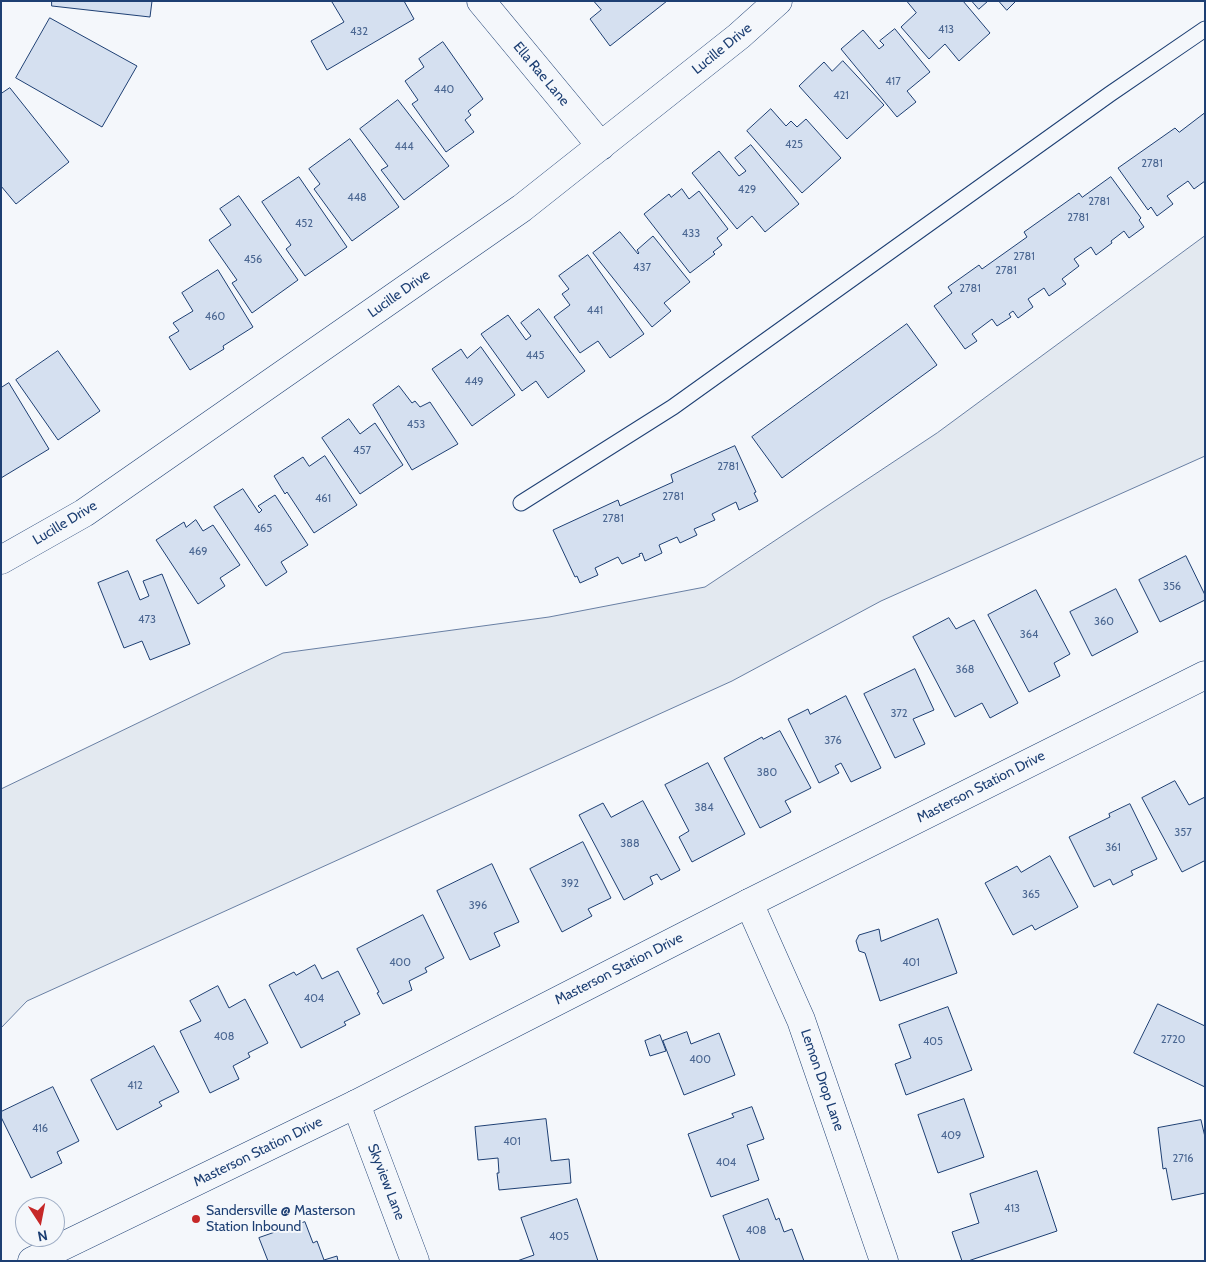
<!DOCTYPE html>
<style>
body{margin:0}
#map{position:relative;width:1206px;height:1262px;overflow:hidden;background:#f4f7fb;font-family:Cabin,sans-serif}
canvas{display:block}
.frame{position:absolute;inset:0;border:2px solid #1d3f73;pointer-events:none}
.north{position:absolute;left:15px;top:1197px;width:50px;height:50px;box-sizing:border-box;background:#f4f7fb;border:1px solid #9eadc5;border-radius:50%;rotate:169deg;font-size:14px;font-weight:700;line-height:20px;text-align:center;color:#1d3f73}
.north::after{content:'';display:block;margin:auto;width:18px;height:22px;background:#c62828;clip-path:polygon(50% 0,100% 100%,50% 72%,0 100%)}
</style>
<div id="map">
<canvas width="1206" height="1262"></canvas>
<div class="frame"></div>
<div class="north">N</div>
</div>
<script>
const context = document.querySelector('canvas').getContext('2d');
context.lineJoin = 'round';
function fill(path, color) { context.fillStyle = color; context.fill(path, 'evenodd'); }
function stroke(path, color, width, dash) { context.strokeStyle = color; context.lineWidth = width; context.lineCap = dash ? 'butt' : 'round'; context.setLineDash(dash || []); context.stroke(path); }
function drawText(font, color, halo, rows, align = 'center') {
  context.font = font + ' Cabin,sans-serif'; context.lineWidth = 4; context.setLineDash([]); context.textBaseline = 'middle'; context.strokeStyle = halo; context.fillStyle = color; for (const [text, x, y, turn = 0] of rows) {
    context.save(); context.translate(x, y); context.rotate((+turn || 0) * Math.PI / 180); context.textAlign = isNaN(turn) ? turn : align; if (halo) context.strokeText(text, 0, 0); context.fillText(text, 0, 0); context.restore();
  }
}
const green = new Path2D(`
 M1205 236V456L881 601 732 681 27 1001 1 1028V789L283 653 549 617 705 587 937 433Z`);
fill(green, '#e3e9f0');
stroke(green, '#687fa3', 1);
const building = new Path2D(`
 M52 1H152L150 17 52 6Z
 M333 1H404L414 19 327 70 311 41 344 22 332 2Z
 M594 1H667L610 46 590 19 601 10Z
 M907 1H963L990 33 959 61 945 44 929 59 901 27 916 13Z
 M972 1H988L979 9Z
 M999 1H1016L1007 10Z
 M50 18 137 66 102 127 16 78Z
 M895 29 930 72 907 91 916 102 897 117 841 49 863 30 879 49 884 45 880 41Z
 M443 42 483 99 468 111 471 115 465 120 474 132 446 152 412 104 418 100 405 81 424 67 419 59Z
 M843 61 884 105 847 139 799 86 824 62 832 71Z
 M10 88 69 162 16 204 1 186V94Z
 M398 100 449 166 404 200 381 170 388 166 360 129Z
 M771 109 786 126 791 121 797 127 806 119 841 158 802 193 747 131Z
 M1205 113V181L1194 189 1188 181 1167 196 1173 204 1157 216 1151 207 1148 210 1118 168 1175 128 1179 132Z
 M350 139 399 207 352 241 314 189 320 184 309 169Z
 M751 145 799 204 765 232 752 216 737 229 692 173 719 151 739 176 746 171 735 158Z
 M299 177 347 247 305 276 286 249 291 245 262 202Z
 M1111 177 1141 218 1139 220 1144 227 1129 238 1124 231 1111 241 1112 243 1096 255 1091 247 1074 259 1079 266 1062 279 1066 284 1049 296 1044 288 1028 299 1033 307 1018 318 1013 311 1009 314 1011 317 997 326 992 319 972 334 977 341 965 349 934 306 952 293 948 287 979 265 982 269 1027 237 1024 232 1079 193 1082 197Z
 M682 189 689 199 699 191 728 229 717 238 722 245 713 252 715 254 690 273 644 214 669 194 671 197Z
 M239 196 298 280 252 313 232 283 237 280 209 240 231 225 220 209Z
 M620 232 638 254 639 253 637 250 653 236 690 282 664 303 671 311 652 327 593 253Z
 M588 255 644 334 610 358 598 341 580 353 554 317 570 305 562 294 569 289 559 276Z
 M218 270 253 327 223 346 224 349 190 370 169 337 179 331 173 323 193 311 182 293Z
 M539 309 585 371 548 398 536 381 522 391 481 334 508 315 526 340 531 336 521 323Z
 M907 324 937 365 782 478 752 437Z
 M481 347 515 395 472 426 432 369 461 349 467 358Z
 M58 351 100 411 58 440 16 380Z
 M9 383 49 449 1 478V388Z
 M399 386 412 403 415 401 420 407 430 402 458 444 412 470 373 405Z
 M349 419 360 434 375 423 403 465 360 494 322 438Z
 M735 446 756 492 754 493 758 501 739 510 736 502 712 514 715 520 694 529 697 535 680 543 677 537 659 545 662 553 645 561 642 553 639 554 640 556 622 564 618 557 595 568 598 575 580 583 577 576 575 577 553 530 618 500 620 506 673 482 671 475Z
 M325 456 357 505 314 533 287 492 285 494 274 476 303 457 309 466Z
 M243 489 259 513 262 510 258 506 275 495 308 545 281 562 287 572 266 586 214 507Z
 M196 520 203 531 213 525 240 565 220 578 225 586 198 604 156 540 184 522 186 527Z
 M1186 556 1205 595V600L1160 622 1139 580Z
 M128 571 140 600 149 596 143 581 162 574 190 644 150 660 142 641 124 648 98 583Z
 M1116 589 1138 632 1092 656 1070 612Z
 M1036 590 1070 654 1054 663 1060 676 1029 692 988 615Z
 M949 618 956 629 974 620 1018 703 990 718 982 703 955 717 913 637Z
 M915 669 934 710 913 719 925 744 895 758 864 694Z
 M846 696 881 768 851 782 841 763 835 766 839 773 819 783 788 719 808 709 810 714Z
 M780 731 811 788 785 801 791 812 760 828 724 758 762 737 763 739Z
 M708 763 745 834 692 862 679 837 689 831 665 785Z
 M1175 781 1189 805 1205 797V862L1204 861 1182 872 1142 798Z
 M643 801 680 870 661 880 657 874 650 877 653 884 624 900 579 815 603 803 611 817Z
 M1130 804 1157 859 1131 871 1133 875 1113 885 1110 879 1094 887 1069 837 1110 817 1109 814Z
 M583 842 611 898 588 909 592 916 562 932 530 869Z
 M1050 856 1078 907 1035 930 1032 925 1013 935 985 883 1017 866 1021 872Z
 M492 864 519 922 494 933 500 946 470 960 437 891Z
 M423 915 444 958 425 968 427 972 409 981 412 990 383 1004 377 993 379 992 357 949Z
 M938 919 957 973 880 1001 865 953 859 951 856 941 859 935 879 929 881 941Z
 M315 965 322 979 338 971 360 1014 344 1022 346 1025 301 1048 269 985 294 972 296 975Z
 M218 986 229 1008 245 999 268 1043 248 1053 250 1057 233 1066 239 1079 210 1093 180 1031 201 1021 190 1001Z
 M1158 1004 1205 1026V1087L1134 1053Z
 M948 1007 972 1070 906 1095 895 1064 911 1058 899 1025Z
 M687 1032 691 1044 719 1033 735 1075 684 1095 663 1041Z
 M660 1035 666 1051 650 1056 645 1041Z
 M154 1046 179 1092 159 1102 162 1106 117 1130 91 1080Z
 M53 1087 79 1141 57 1152 62 1163 31 1178 1 1117V1112Z
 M964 1099 984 1157 938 1173 918 1115Z
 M752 1107 764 1139 747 1145 759 1180 711 1197 688 1134 734 1117 732 1114Z
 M546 1119 551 1161 569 1159 571 1183 499 1190 497 1173H499L498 1158 478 1160 475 1127Z
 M1201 1120 1205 1137V1193L1172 1200 1166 1168 1163 1169 1158 1128Z
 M1037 1171 1057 1231 968 1261H962L952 1232 979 1223 970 1194Z
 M577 1199 598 1261H517L534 1255 521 1218Z
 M768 1199 776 1220 779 1218 784 1232 792 1229 804 1261H740L723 1216Z
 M305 1222 313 1243 317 1241 324 1260 337 1256 338 1261H268L259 1238Z`);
fill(building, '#d5e0f0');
stroke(building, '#1d3f73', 1);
const service = new Path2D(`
 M521 503 673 407 1110 94 1205 29`);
const minor = new Path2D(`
 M481 1 601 146
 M1 560 84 513 522 208 739 36 778 1
 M749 903 801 1020 884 1261
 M356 1104 415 1261`);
const tertiary = new Path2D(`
 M32 1261 356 1104 749 903 1205 675`);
stroke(service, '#1d3f73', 17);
stroke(minor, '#1d3f73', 29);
stroke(tertiary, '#1d3f73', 29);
stroke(service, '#f4f7fb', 15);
stroke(minor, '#f4f7fb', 28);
stroke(tertiary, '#f4f7fb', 28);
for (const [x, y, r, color] of [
 [196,1219,5,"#c62828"]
]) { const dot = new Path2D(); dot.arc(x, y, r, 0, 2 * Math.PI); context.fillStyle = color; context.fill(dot); stroke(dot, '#f4f7fb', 2); }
drawText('11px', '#4b6792', null, [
 ["413",946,30],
 ["432",359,32],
 ["417",893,82],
 ["440",444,90],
 ["421",841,96],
 ["425",794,145],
 ["444",404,147],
 ["2781",1152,164],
 ["429",747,190],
 ["448",357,198],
 ["2781",1099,202],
 ["2781",1078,218],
 ["452",304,224],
 ["433",691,234],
 ["2781",1024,257],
 ["456",253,260],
 ["437",642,268],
 ["2781",1006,271],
 ["2781",970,289],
 ["441",595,311],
 ["460",215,317],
 ["445",535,356],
 ["449",474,382],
 ["453",416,425],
 ["457",362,451],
 ["2781",728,467],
 ["2781",673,497],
 ["461",323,499],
 ["2781",613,519],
 ["465",263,529],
 ["469",198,552],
 ["356",1172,587],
 ["473",147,620],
 ["360",1104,622],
 ["364",1029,635],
 ["368",965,670],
 ["372",899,714],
 ["376",833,741],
 ["380",767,773],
 ["384",704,808],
 ["357",1183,833],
 ["388",630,844],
 ["361",1113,848],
 ["392",570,884],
 ["365",1031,895],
 ["396",478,906],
 ["400",400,963],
 ["401",911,963],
 ["404",314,999],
 ["408",224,1037],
 ["2720",1173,1040],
 ["405",933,1042],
 ["400",700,1060],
 ["412",135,1086],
 ["416",40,1129],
 ["409",951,1136],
 ["401",512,1142],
 ["2716",1183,1159],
 ["404",726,1163],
 ["413",1012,1209],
 ["408",756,1231],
 ["405",559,1237]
]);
drawText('14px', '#1d3f73', '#f4f7fb', [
 ["Lucille Drive",722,49,-39],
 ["Ella Rae Lane",541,74,50],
 ["Lucille Drive",399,294,-35],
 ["Lucille Drive",65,523,-31],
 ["Masterson Station Drive",981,787,-27],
 ["Masterson Station Drive",619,969,-27],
 ["Lemon Drop Lane",822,1080,71],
 ["Masterson Station Drive",258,1152,-26],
 ["Skyview Lane",386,1182,69]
]);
drawText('14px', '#1d3f73', '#f4f7fb', [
 ["Sandersville @ Masterson",206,1211],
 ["Station Inbound",206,1227]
], 'left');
</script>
